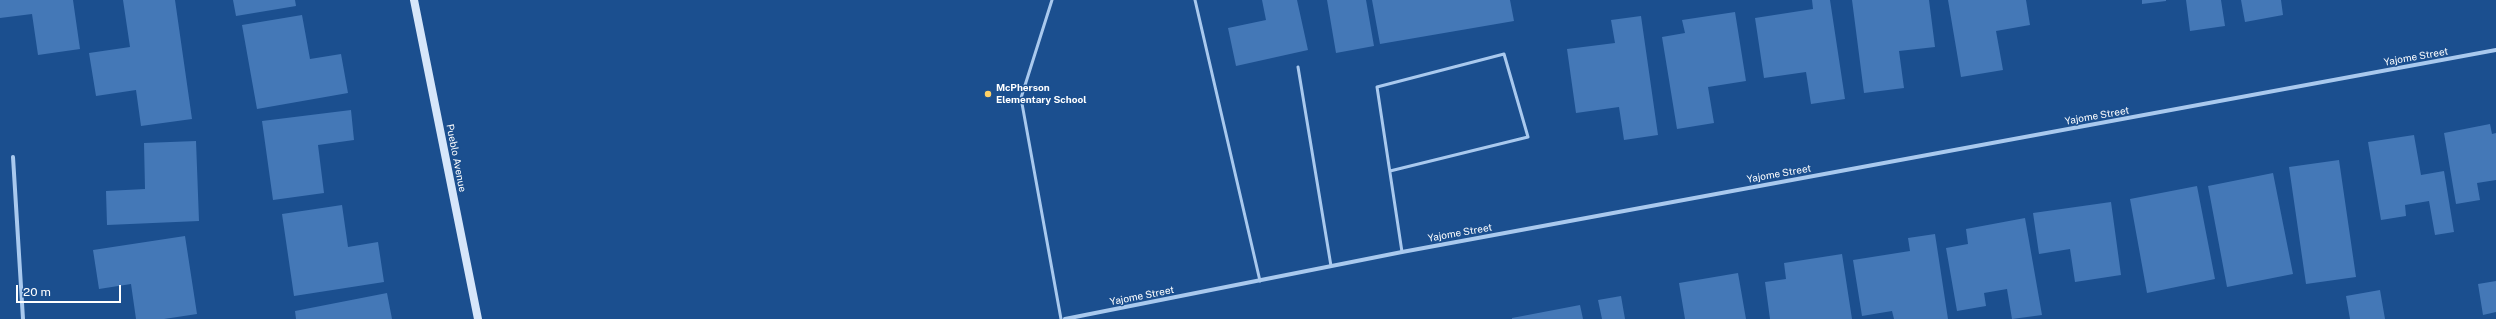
<!DOCTYPE html>
<style>
body{margin:0}
#map{position:relative;width:2496px;height:319px;overflow:hidden;background:#1b4f8f;font-family:"Public Sans",sans-serif}
canvas{display:block}
.scale{position:absolute;left:16px;top:285px;width:105px;height:18px;box-sizing:border-box;border:2px solid #fff;border-top:0;padding-left:5px;font-size:12px;line-height:14px;white-space:nowrap;color:#fff;-webkit-text-stroke:3px #1b4f8f;paint-order:stroke}
</style>
<div id="map">
<canvas width="2496" height="319"></canvas>
<div class="scale">20 m</div>
</div>
<script>
const context = document.querySelector('canvas').getContext('2d');
context.lineJoin = 'round';
function fill(path, color) { context.fillStyle = color; context.fill(path, 'evenodd'); }
function stroke(path, color, width, dash) { context.strokeStyle = color; context.lineWidth = width; context.lineCap = dash ? 'butt' : 'round'; context.setLineDash(dash || []); context.stroke(path); }
function drawText(font, color, halo, rows, align = 'center') {
  context.font = font + ' "Public Sans",sans-serif'; context.lineWidth = 3; context.setLineDash([]); context.textBaseline = 'middle'; context.strokeStyle = halo; context.fillStyle = color; for (const [text, x, y, turn = 0] of rows) {
    context.save(); context.translate(x, y); context.rotate((+turn || 0) * Math.PI / 180); context.textAlign = isNaN(turn) ? turn : align; if (halo) context.strokeText(text, 0, 0); context.fillText(text, 0, 0); context.restore();
  }
}
fill(new Path2D(`
 M0 0H73L80 49 38 55 32 14 0 18Z
 M123 0H175L192 119 141 126 136 90 96 96 89 53 130 47Z
 M233 0H295L296 6 236 16Z
 M1262 0H1297L1308 50 1236 66 1228 28 1266 20Z
 M1327 0H1366L1374 46 1336 53Z
 M1372 0H1510L1514 21 1380 44Z
 M1812 0H1830L1845 99 1811 104 1806 72 1764 78 1755 18 1813 9Z
 M1852 0H1929L1935 47 1899 51 1904 88 1864 93Z
 M1948 0H2026L2030 25 1996 31 2003 70 1961 77Z
 M2142 0H2166V1L2142 4Z
 M2186 0H2221L2225 26 2190 31Z
 M2241 0H2281L2283 15 2245 22Z
 M1735 12 1746 81 1708 87 1714 123 1677 129 1662 37 1685 33 1682 20Z
 M302 15 310 59 341 54 348 93 257 109 242 25Z
 M1641 16 1658 135 1624 140 1619 107 1576 113 1567 49 1615 43 1611 20Z
 M351 110 354 140 318 145 324 193 273 200 262 121Z
 M2490 124 2492 134 2496 133V180L2477 183 2480 200 2456 204 2444 133Z
 M2414 135 2421 175 2444 171 2454 232 2435 235 2429 201 2405 205 2406 216 2381 220 2368 142Z
 M196 141 199 221 107 225 106 191 145 189 144 143Z
 M2339 160 2356 277 2306 284 2289 167Z
 M2273 173 2293 274 2227 287 2208 186Z
 M2197 186 2215 279 2147 293 2130 199Z
 M2111 202 2121 275 2075 282 2070 249 2039 254 2033 213Z
 M342 205 348 247 378 242 384 282 294 296 282 214Z
 M2025 218 2042 315 2012 319 2007 289 1984 293 1986 306 1957 311 1946 248 1968 244 1966 229Z
 M1935 234 1948 319H1894L1892 311 1862 316 1853 260 1910 251 1908 238Z
 M185 236 197 314 164 319H136L131 284 99 289 93 250Z
 M1842 254 1852 319H1770L1765 282 1786 279 1784 263Z
 M1738 273 1746 319H1685L1679 283Z
 M2496 281V312L2483 315 2478 284Z
 M2380 290 2385 319H2350L2346 296Z
 M387 293 392 319H296L295 311Z
 M1621 296 1625 319H1602L1598 300Z
 M1580 305 1583 319H1512V318Z`), '#4478b7');
stroke(new Path2D(`
 M1052 0 1021 98 1061 319
 M1195 0 1260 281
 M1298 67 1331 266
 M1390 171 1528 137 1504 54 1377 87 1402 252`), '#a9c9ee', 3);
stroke(new Path2D(`
 M13 157 23 319
 M1065 319 1402 252 2496 50`), '#a9c9ee', 4);
stroke(new Path2D(`
 M414 0 478 319`), '#d6e6fa', 8);
for (const [x, y, r, color] of [
 [988,94,4,"#ffd166"]
]) { const dot = new Path2D(); dot.arc(x, y, r, 0, 2 * Math.PI); context.fillStyle = color; context.fill(dot); stroke(dot, '#1b4f8f', 1.5); }
drawText('10px', '#fff', '#1b4f8f', [
 ["Yajome Street",2416,57,-10],
 ["Yajome Street",2097,116,-10],
 ["Pueblo Avenue",456,158,79],
 ["Yajome Street",1779,174,-10],
 ["Yajome Street",1460,233,-10],
 ["Yajome Street",1142,296,-11]
]);
drawText('bold 10px', '#fff', '#1b4f8f', [
 ["McPherson",996,88],
 ["Elementary School",996,100]
], 'left');
</script>
